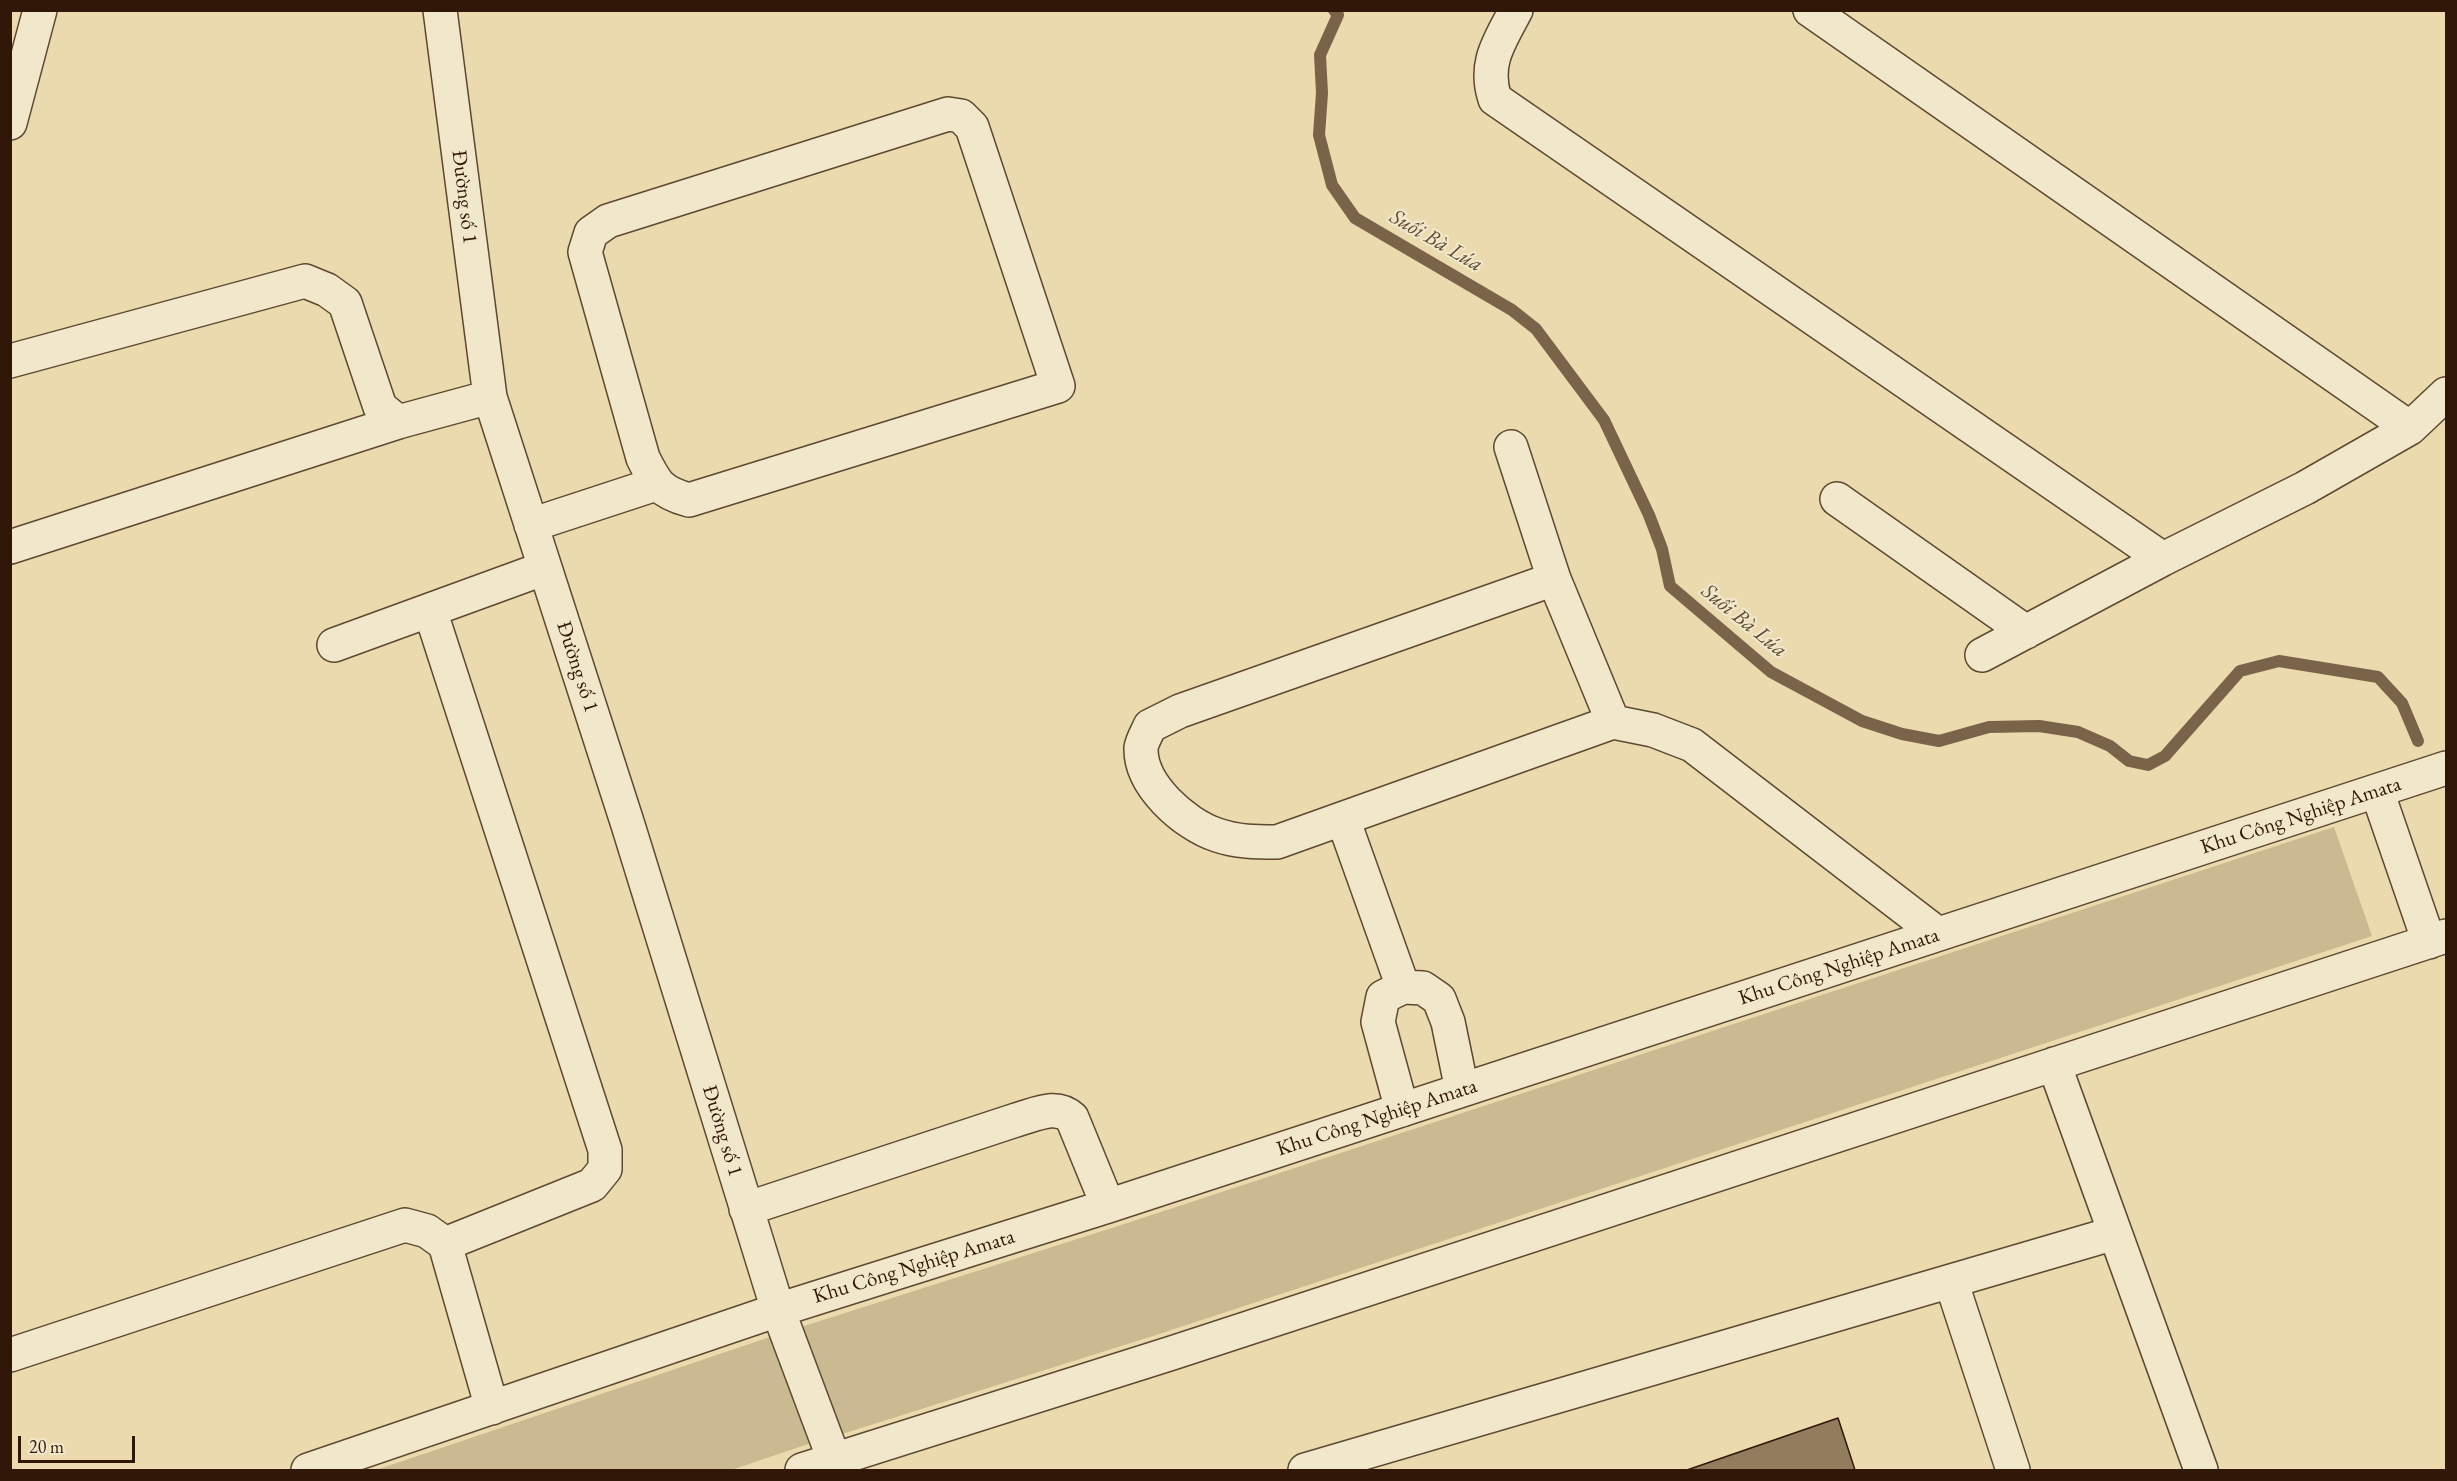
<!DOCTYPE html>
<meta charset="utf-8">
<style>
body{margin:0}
#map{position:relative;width:2457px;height:1481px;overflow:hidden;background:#eadaad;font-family:"EB Garamond",serif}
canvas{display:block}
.frame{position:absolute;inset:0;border:12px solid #301707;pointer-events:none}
.scale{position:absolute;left:18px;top:1436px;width:117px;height:27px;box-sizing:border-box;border:3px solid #301707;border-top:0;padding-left:8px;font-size:18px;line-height:21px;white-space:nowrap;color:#301707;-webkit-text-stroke:4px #f1e7ca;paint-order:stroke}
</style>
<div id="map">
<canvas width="2457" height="1481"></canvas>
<div class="frame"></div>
<div class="scale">20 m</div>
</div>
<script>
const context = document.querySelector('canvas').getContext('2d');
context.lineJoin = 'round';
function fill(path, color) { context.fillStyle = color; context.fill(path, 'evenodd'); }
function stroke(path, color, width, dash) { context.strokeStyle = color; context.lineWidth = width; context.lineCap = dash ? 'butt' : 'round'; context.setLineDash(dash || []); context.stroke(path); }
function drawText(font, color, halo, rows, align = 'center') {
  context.font = font + ' "EB Garamond",serif'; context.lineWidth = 4.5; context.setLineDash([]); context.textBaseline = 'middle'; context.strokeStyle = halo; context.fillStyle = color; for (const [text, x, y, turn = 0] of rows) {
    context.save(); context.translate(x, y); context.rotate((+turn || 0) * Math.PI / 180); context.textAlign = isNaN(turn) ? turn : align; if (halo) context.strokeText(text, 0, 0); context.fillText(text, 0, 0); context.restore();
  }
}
fill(new Path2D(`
 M2334 827 2372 936 1159 1334 839 1435 798 1328 1115 1227Z
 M773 1336 814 1442 731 1470H376Z`), '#cab991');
stroke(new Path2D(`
 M1334 10 1338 15 1320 55 1322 93 1319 135 1332 185 1355 218 1512 310 1536 329 1604 420 1649 515 1662 549 1670 586 1771 672 1862 721 1902 734 1939 741 1989 727 2039 726 2078 732 2110 746 2129 761 2148 765 2165 756 2240 671 2279 661 2378 677 2402 703 2418 741`), '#7a6449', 12);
const building = new Path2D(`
 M1838 1418 1855 1470H1687Z`);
fill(building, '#917c5d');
stroke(building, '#301707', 1.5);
const minor = new Path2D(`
 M440 10 490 397 628 825 778 1310 838 1470
 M1516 10C1500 41 1483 63 1495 99L2163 559
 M1810 10 2410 428
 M948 114 961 116 972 127 1058 386 689 500C660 492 656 484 643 458L585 252 591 233 608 221Z
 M10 123 40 10
 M10 361 305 281 327 290 345 303 380 407 398 422 490 397
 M1511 447 1554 579 1613 722
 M1837 499 2026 632
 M531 525 656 484
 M10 547 398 422
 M1554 579 1180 711 1150 726C1147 733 1142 741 1141 748 1140 785 1184 824 1217 835 1237 842 1256 842 1277 842L1613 722 1653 730 1692 745 1938 934
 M430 610 605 1150V1169L592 1185 445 1244
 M334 645 545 568
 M1982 655 2163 559 2305 488 2410 428 2446 394
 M2377 791 2429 942
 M1343 819 1403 987
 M2054 1064 2201 1470
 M1402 1110 1378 1022 1383 997 1403 987 1423 988 1439 999 1448 1022 1462 1090
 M746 1209 1016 1120C1035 1115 1056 1103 1072 1118L1108 1206
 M1951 1281 2013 1470
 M10 1355 405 1225 427 1231 445 1244 492 1408
 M308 1470 778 1310 1108 1206 2446 768
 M802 1470 1172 1353 2446 936
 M1305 1470 2115 1233`);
stroke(minor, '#5e4830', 36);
stroke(minor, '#f1e7ca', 33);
drawText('21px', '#301707', '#f1e7ca', [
 ["Đường số 1",464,197,83],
 ["Đường số 1",577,667,72],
 ["Khu Công Nghiệp Amata",2301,816,-18],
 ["Khu Công Nghiệp Amata",1839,967,-18],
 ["Khu Công Nghiệp Amata",1377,1118,-18],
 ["Đường số 1",722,1131,73],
 ["Khu Công Nghiệp Amata",914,1267,-17]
]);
drawText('italic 22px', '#614b33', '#f1e7ca', [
 ["Suối Bà Lúa",1436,241,30],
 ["Suối Bà Lúa",1744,621,39]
]);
</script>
